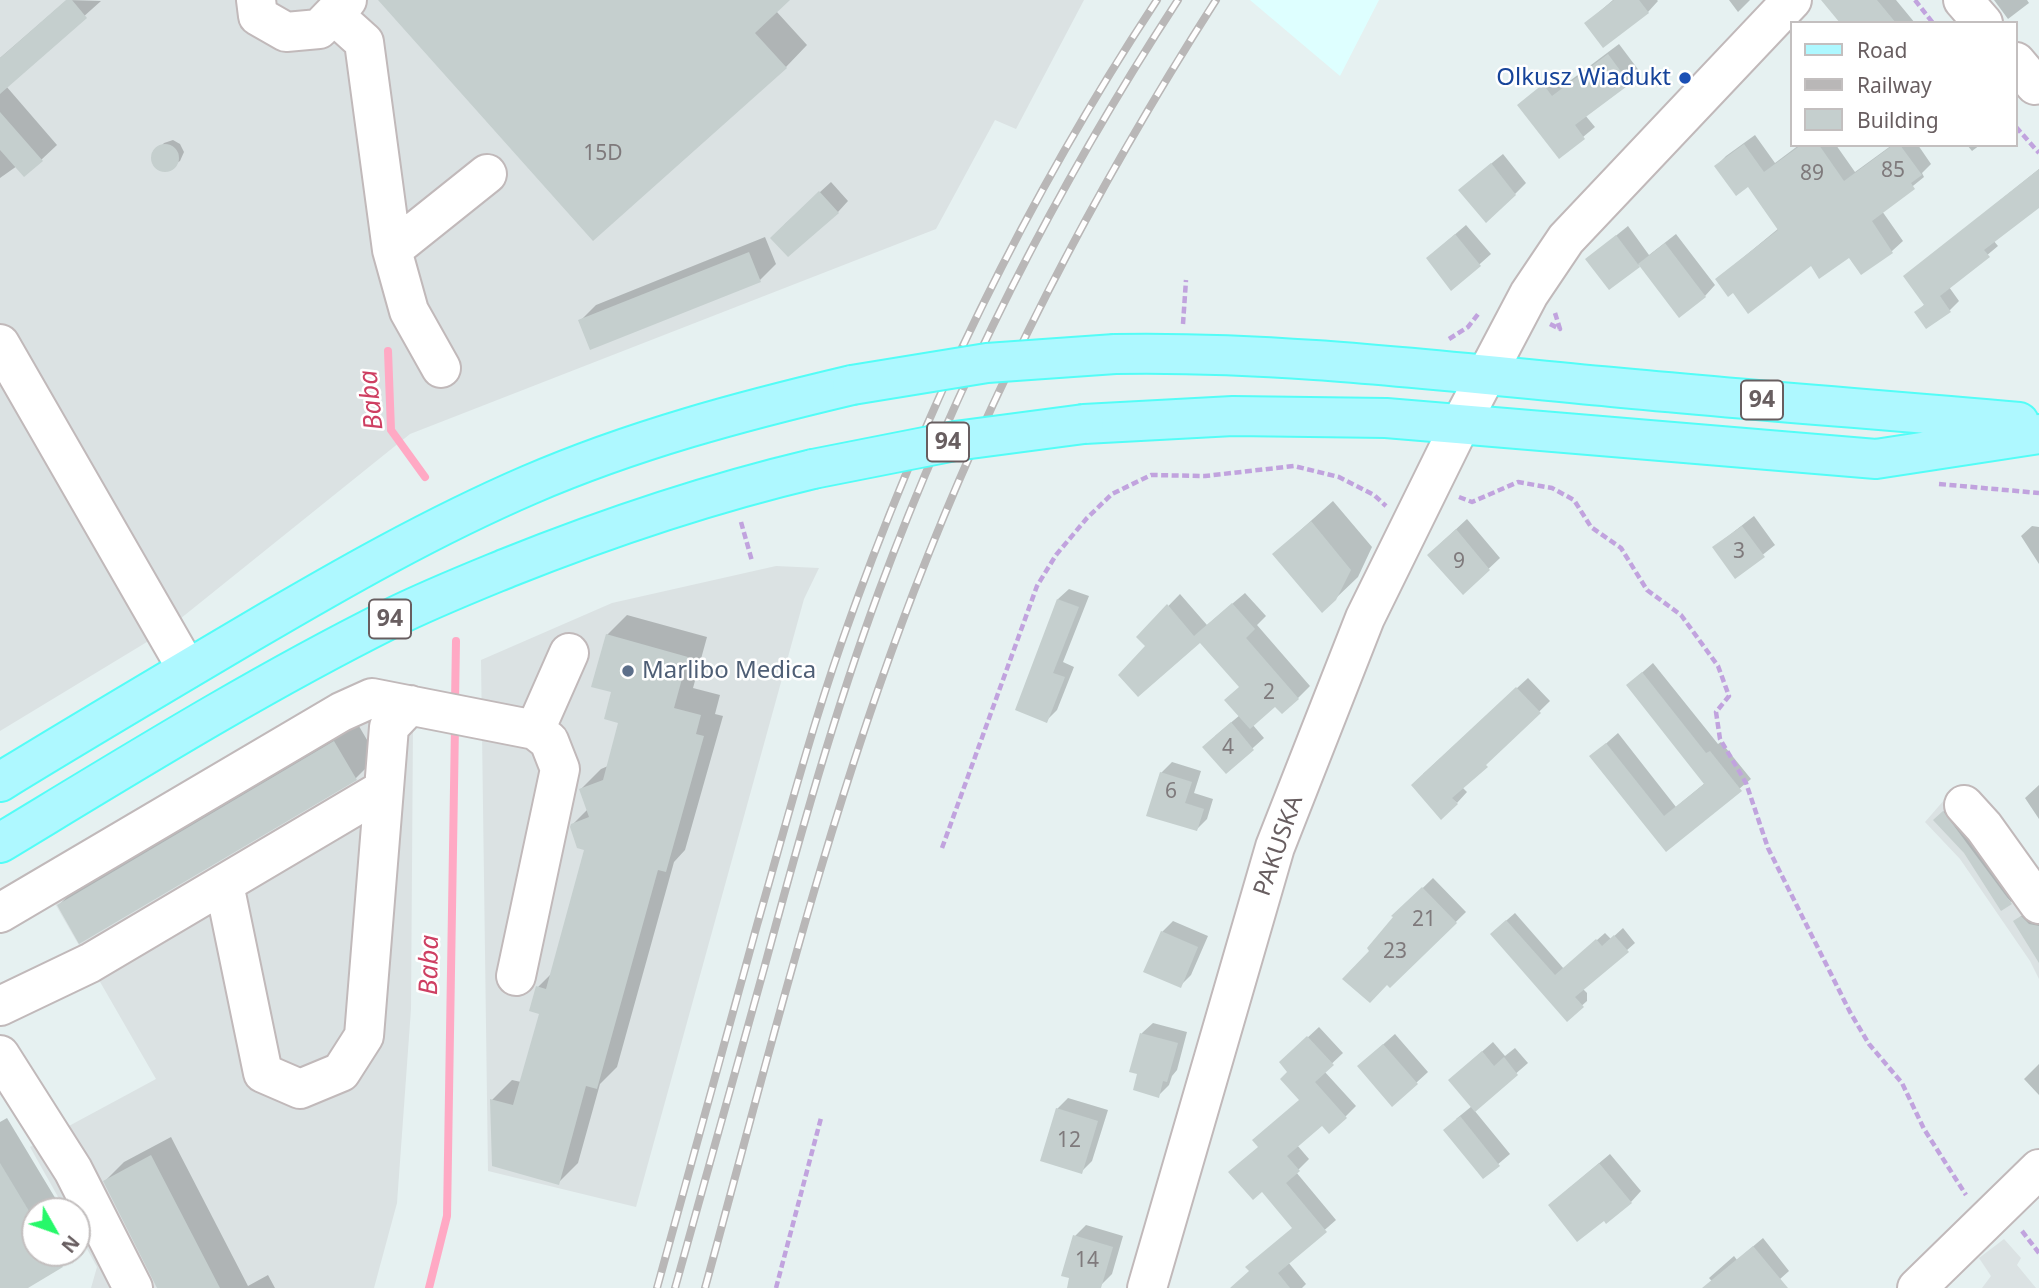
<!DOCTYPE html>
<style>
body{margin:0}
#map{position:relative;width:2039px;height:1288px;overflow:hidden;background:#e6f1f1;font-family:"Noto Sans",sans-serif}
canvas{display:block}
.legend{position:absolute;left:1790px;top:21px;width:228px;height:126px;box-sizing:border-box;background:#fff;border:2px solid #c3bfbf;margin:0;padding:9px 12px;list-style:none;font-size:21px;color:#685e60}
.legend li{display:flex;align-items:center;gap:14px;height:35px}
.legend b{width:35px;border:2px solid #c3bfbf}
.north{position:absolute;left:21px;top:1197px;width:70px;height:70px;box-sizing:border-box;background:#fff;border:2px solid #c3bfbf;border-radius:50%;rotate:130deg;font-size:19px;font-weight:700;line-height:28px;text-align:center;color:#685e60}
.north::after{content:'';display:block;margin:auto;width:24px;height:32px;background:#26f869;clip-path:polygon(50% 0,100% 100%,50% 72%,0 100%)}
</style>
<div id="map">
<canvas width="2039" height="1288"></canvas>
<ul class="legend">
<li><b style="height:9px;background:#aef8ff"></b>Road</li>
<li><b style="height:9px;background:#b9b7b7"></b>Railway</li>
<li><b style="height:19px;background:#c5cfce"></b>Building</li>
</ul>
<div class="north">N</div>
</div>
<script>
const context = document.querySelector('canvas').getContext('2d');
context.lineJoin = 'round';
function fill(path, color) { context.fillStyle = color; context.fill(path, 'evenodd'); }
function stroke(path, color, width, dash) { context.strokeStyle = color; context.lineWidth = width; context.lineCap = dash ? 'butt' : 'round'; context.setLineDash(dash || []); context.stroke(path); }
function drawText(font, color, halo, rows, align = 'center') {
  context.font = font + ' "Noto Sans",sans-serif'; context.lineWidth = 5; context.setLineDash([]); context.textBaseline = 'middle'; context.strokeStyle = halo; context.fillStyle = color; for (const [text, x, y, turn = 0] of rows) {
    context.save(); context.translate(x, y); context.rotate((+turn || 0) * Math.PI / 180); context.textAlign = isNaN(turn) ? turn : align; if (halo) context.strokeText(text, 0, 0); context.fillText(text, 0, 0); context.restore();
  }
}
fill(new Path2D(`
 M1250 0H1379L1340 76Z`), '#deffff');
fill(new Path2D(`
 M0 0H1084L1016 129 995 120 936 229 410 434 165 631 0 731Z
 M776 566 819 568 804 599 636 1207 488 1171 481 660 612 603Z
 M360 711 413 724 411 1009 397 1203 374 1288H91L97 1267 77 1231V1211H66L30 1147 156 1079 50 895Z
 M1945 799 1983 839 2039 919V979L2030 961 1960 859 1925 822Z
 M2004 1239 2021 1258 2017 1265 2036 1288H1982L1991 1276 1979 1258Z`), '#dbe2e3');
fill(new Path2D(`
 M67 0 101 1 6 86 57 145 41 160 17 166 0 178V58Z
 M389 0H787L776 11 807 45 786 67Z
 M1613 0H1657L1658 1 1648 12 1586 23Z
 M1729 0H1750L1738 12Z
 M1825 0H1896L1915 23H1842Z
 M1994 0H2027L2029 3 2008 19Z
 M1619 44 1640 72 1585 115 1595 127 1559 157 1519 105 1555 75 1563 86Z
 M1755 135 1775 163 1799 145H1836L1855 172 1892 145H1918L1931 164 1922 173 1924 177 1882 211 1903 241 1892 251 1861 272 1850 255 1811 264 1733 291 1717 279 1779 228 1748 185 1716 166 1726 156Z
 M173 140 180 144 184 152 180 161 166 170 156 165 153 155 164 143Z
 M1967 145H1980L1972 151Z
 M1503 154 1526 183 1515 194 1471 180Z
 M2039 169V206L1993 240 1998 246 1949 287 1959 301 1950 310 1917 312 1925 304 1906 276Z
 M831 182 848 201 838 212 784 225Z
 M1466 225 1491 254 1452 289 1439 248Z
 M1628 226 1649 255 1676 234 1715 285 1705 296 1640 264 1609 288 1587 259Z
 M765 237 776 264 760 280 580 321 596 305Z
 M1333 501 1372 547 1358 577 1335 599 1274 554Z
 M1754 516 1775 545 1736 576 1714 547Z
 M1467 519 1500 558 1463 593 1440 544Z
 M2032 526 2039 527V564L2021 536Z
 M1069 589 1089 596 1063 662 1074 667 1057 710 1046 721 1058 599Z
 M1245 593 1266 616 1257 625 1310 686 1298 698 1276 704 1252 724 1264 738 1226 772 1215 736 1240 715V686L1201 640 1147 646 1138 637 1180 594 1207 625Z
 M627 615 707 637 693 688 720 695 715 714 723 716 685 850 674 862 617 1067 600 1084 578 1163 558 1183 492 1100 512 1080 521 1082 541 1012 538 987 552 973 586 849 572 825 588 809 581 789 601 769 608 766 620 722 613 690 607 635Z
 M1653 663 1718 744 1721 742 1751 779 1666 850 1592 756 1618 733 1676 807 1705 783 1628 685Z
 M1528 678 1550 701 1462 787 1467 792 1457 803 1423 774Z
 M356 721 377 757 356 778 80 942 59 905 80 884Z
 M1172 762 1201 771 1194 793 1213 799 1207 819 1197 829 1161 773Z
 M2039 785V819L2025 798Z
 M1948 807 2016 898 2011 902 1935 820Z
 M1433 878 1466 912 1390 986 1372 951 1394 916Z
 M2027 912 2039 920V932L2026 940 2020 917Z
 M1515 913 1564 969 1605 933 1611 939 1623 928 1635 943 1583 989 1587 993V1001L1578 1009 1500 926Z
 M1173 921 1208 936 1191 975 1180 986 1162 932Z
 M1153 1023 1187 1032 1177 1070 1172 1076 1169 1085 1158 1096 1139 1073 1131 1070 1142 1033Z
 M1319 1027 1343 1053 1324 1071 1356 1106 1345 1117 1323 1124 1297 1145 1309 1159 1296 1172 1336 1220 1288 1262 1306 1284 1302 1288H1234L1294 1227 1260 1146 1301 1100 1289 1072 1292 1052Z
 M1395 1034 1428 1072 1392 1105 1370 1056Z
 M1493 1042 1505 1056 1515 1048 1528 1063 1474 1110 1510 1154 1483 1177 1456 1119 1472 1106 1461 1070Z
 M2039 1064V1095L2024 1079Z
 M1068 1098 1108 1110 1092 1161 1081 1172 1057 1109Z
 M7 1118 63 1211H35V1253H74L61 1266 24 1288H0V1122Z
 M171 1137 248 1286 268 1275 275 1288H160L105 1181 124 1162Z
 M1610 1154 1641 1191 1631 1202 1604 1218 1561 1195Z
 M1086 1225 1123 1236 1112 1274 1101 1285 1075 1236Z
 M77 1235 83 1244 77 1250Z
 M1763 1238 1789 1271 1770 1288H1718L1709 1278 1734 1256 1737 1260Z`), '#0003');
stroke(new Path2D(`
 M388 351 391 430 425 477
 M455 703 456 641
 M429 1288 447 1216 455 726`), '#ffa9c4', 8);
fill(new Path2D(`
 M66 0H72L87 18 0 94V58Z
 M378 0H790L755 33 787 68 593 241Z
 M1614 0H1639L1649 13 1603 48 1584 23Z
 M1821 0H1877L1896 23H1840Z
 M1608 54 1630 84 1575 125 1585 139 1559 159 1517 105 1543 84 1552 96Z
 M0 112 43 161 24 177 0 150Z
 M1744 144 1764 172 1801 145H1819L1844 181 1893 145H1900L1922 175 1911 183 1915 189 1872 221 1893 253 1861 275 1849 258 1819 279 1811 266 1748 314 1733 293 1728 297 1715 279 1778 230 1748 187 1736 196 1714 166Z
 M151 158a14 14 0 1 1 28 0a14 14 0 1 1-28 0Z
 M1491 163 1516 195 1486 223 1458 190Z
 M2039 169V208L1984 250 1990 257 1940 296 1951 312 1926 329 1914 312 1924 305 1903 276Z
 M819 191 839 213 788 257 770 238Z
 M1455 234 1481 266 1451 291 1426 258Z
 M1616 235 1640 267 1609 290 1585 259Z
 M1665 243 1706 297 1679 318 1638 264Z
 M749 252 761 282 590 350 578 320Z
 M1311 521 1351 570 1336 600 1322 613 1272 554Z
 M1742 526 1765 557 1735 579 1712 547Z
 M1456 529 1490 570 1463 595 1427 555Z
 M1057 599 1079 607 1053 673 1065 677 1047 723 1015 710Z
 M1232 603 1255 629 1246 638 1299 699 1282 714 1275 707 1250 729 1224 700 1239 687 1200 643 1138 697 1118 675 1145 646 1136 637 1167 604 1194 636Z
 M606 634 688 657 674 708 701 715 696 734 704 736 666 872 658 870 597 1089 586 1086 559 1185 492 1166 490 1099 513 1105 539 1014 529 1011 536 986 546 989 584 850 577 848 570 827 571 824 589 817 579 789 603 780 618 723 604 719 611 692 591 687Z
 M1642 672 1706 753 1710 751 1742 791 1666 852 1589 756 1606 743 1664 816 1704 784 1626 685Z
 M1516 687 1541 713 1486 765 1488 767 1452 798 1458 804 1441 820 1411 785Z
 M1231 722 1254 750 1226 774 1202 747Z
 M334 741 357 780 79 944 57 905Z
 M1160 772 1192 782 1185 803 1204 809 1197 831 1146 816Z
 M1943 811 2012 904 2001 911 1964 853 1933 820Z
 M1422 887 1457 923 1390 988 1387 985 1370 1003 1342 979 1369 951 1367 948 1393 917 1391 916Z
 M2021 916 2029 924 2039 926V963L2013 921Z
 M1506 920 1555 975 1596 939 1602 946 1614 935 1629 952 1575 997 1584 1007 1567 1022 1490 934Z
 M1161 931 1198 947 1181 988 1143 972Z
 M1140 1033 1178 1043 1167 1082 1163 1081 1159 1098 1133 1090 1137 1074 1129 1072Z
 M1307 1036 1334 1065 1315 1082 1347 1118 1329 1134 1322 1126 1287 1156 1300 1171 1286 1183 1327 1232 1278 1273 1290 1288H1230L1249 1271 1245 1267 1292 1228 1262 1192 1253 1200 1228 1172 1258 1147 1252 1140 1299 1100 1280 1079 1287 1072 1279 1062Z
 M1383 1044 1418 1084 1392 1107 1357 1066Z
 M1482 1051 1494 1066 1504 1057 1518 1075 1475 1112 1448 1080Z
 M1056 1108 1098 1121 1082 1174 1040 1161Z
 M1460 1116 1500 1166 1483 1179 1443 1130Z
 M151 1155 220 1288H157L103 1181Z
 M0 1163 35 1221V1253H54L63 1267 28 1288H0Z
 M1599 1163 1632 1203 1606 1224 1604 1221 1577 1242 1548 1205Z
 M1073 1235 1113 1247 1101 1288H1067L1069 1278 1061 1276Z
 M1753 1246 1788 1288H1702Z`), '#c5cfce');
const minor = new Path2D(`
 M256 0 258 16 286 32 319 29 347 0
 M1963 0 1983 23
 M334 15 364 42 392 250 409 311 441 368
 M2016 62 2035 85
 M392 250 487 174
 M0 344 187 669
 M535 730 569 653
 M1964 805 1984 827 2039 904
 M224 884 263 1073 300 1089 341 1072 364 1036 389 727 410 705
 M0 913 341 712 372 698 535 730 549 741 560 769 516 976
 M0 1006 90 963 384 789
 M0 1055 73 1170 133 1288
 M1147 1288 1275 847 1365 618 1461 423 1529 294 1566 239 1792 0
 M1917 1288 2039 1169`);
const major = new Path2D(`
 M1115 354C1281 351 1447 372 1612 387 1748 400 1884 410 2019 422
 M1084 424 1233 416 1386 418 1876 459 2039 434
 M0 782C83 731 166 682 249 633 341 579 432 527 529 485 633 440 742 411 852 385
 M0 843C129 765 256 686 390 619 428 600 468 584 507 568 607 528 708 494 813 469`);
stroke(minor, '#c1b9ba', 42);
stroke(major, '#53fdf7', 42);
stroke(new Path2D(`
 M1915 0 1933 23
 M2016 127 2039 153
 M1183 324 1186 280
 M1550 324 1560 329 1555 313
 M1449 339 1468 327 1479 313
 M1939 484 2039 493
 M1459 497 1472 502 1518 482 1552 488 1574 500 1591 527 1621 548 1647 590 1681 615 1718 666 1729 696 1716 712 1720 739 1746 783 1768 848 1850 1012 1869 1044 1902 1083 1924 1129 1966 1195
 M741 522 752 561
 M942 848 1037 586 1056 555 1087 518 1112 494 1151 475 1205 476 1294 466 1339 477 1374 495 1386 506
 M2022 1231 2039 1253
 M776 1288 821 1118`), '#c1a3de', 4.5, [7, 3.5]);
stroke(minor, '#fff', 38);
stroke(major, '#aef8ff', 38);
const rail = new Path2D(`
 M657 1288C690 1167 724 1046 757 925 784 831 809 736 841 644 920 418 1025 200 1157 0
 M675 1288C705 1180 735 1073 765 965 799 839 834 713 879 591 956 384 1057 185 1178 0
 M705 1288C769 1055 827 817 914 591 994 383 1096 187 1216 0`);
stroke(rail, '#b9b7b7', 8);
stroke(rail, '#fff', 5, [16]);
const majorBridge = new Path2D(`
 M852 385 987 363 1115 354
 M813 469 955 441 1084 424`);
stroke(majorBridge, '#53fdf7', 42, []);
stroke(majorBridge, '#aef8ff', 38);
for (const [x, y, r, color] of [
 [1685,78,7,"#1a4fb4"],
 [628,671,7,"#5c6f8a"]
]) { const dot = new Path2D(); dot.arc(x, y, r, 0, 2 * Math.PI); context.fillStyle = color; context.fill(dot); stroke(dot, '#fff', 2.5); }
drawText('21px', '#7f7a7c', null, [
 ["15D",603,154],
 ["85",1893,171],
 ["89",1812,174],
 ["3",1739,552],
 ["9",1459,562],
 ["2",1269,693],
 ["4",1228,748],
 ["6",1171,792],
 ["21",1424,920],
 ["23",1395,952],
 ["12",1069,1141],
 ["14",1087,1261]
]);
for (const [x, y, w] of [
 [1762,400,42],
 [948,442,42],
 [390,619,42]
]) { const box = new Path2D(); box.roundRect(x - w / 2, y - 19.5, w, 39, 5); context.fillStyle = '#fff'; context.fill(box); stroke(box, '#685e60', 2); }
drawText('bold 23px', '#685e60', null, [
 ["94",1762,400],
 ["94",948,442],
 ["94",390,619]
]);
drawText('24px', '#164399', '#fff', [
 ["Olkusz Wiadukt",1671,78]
], 'right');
drawText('24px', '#4e5e75', '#fff', [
 ["Marlibo Medica",642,671]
], 'left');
drawText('24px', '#685e60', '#fff', [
 ["PAKUSKA",1279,846,-71]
]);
drawText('italic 26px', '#ce3f62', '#fff', [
 ["Baba",372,400,-96],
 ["Baba",430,965,-89]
]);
</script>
